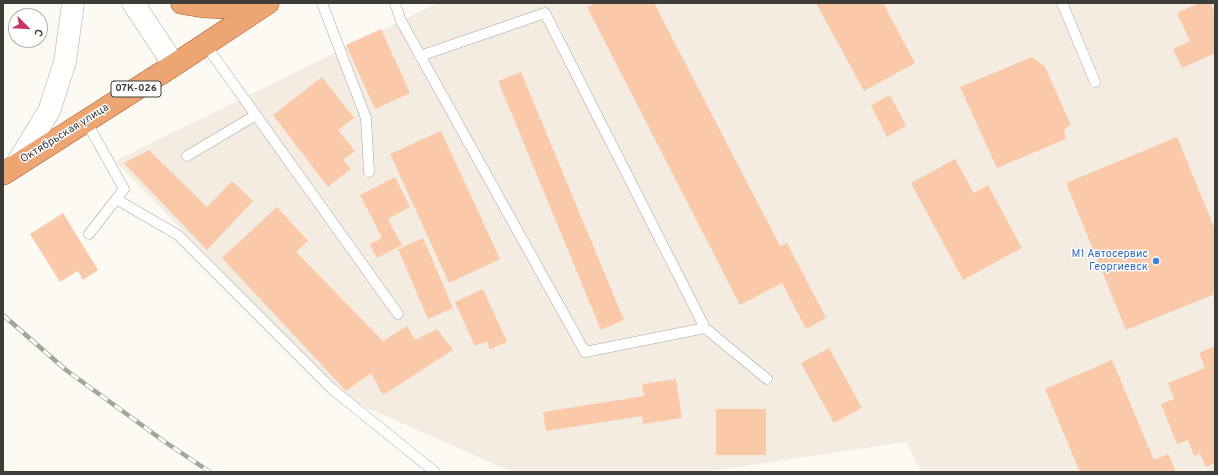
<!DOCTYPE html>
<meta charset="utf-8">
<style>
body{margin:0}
#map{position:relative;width:1218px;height:475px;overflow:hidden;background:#fdf9f3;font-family:Overpass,sans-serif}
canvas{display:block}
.frame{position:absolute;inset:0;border:4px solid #3d3c39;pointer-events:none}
.north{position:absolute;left:8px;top:8px;width:40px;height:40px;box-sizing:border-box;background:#fff;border:1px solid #b1b1b0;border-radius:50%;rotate:114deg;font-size:11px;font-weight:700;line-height:16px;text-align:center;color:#3d3c39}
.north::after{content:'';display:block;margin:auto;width:14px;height:18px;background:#c43768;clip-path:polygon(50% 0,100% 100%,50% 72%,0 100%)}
</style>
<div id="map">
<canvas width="1218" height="475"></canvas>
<div class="frame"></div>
<div class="north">С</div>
</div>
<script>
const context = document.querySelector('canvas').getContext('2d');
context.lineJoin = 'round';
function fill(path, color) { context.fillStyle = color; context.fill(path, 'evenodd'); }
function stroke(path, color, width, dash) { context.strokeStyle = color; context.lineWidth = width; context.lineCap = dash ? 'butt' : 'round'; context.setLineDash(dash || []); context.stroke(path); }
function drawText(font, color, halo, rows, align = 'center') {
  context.font = font + ' Overpass,sans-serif'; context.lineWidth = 3; context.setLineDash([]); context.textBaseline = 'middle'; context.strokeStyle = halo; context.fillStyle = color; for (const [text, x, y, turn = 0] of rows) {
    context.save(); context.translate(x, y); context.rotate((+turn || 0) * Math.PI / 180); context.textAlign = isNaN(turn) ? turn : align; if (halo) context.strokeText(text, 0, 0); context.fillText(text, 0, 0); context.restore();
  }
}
fill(new Path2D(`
 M437 3H1215V472H921L906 442 704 472H512L345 398 115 161Z`), '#f4ece0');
fill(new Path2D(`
 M595 3H654L780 246 787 243 826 318 806 329 782 283 740 305 587 7Z
 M816 3H883L915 63 864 91Z
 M1199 3H1211L1215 12V53L1182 68 1173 49 1190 41 1177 13Z
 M381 29 410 93 375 109 346 45Z
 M1032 57 1045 67 1071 125 1064 129 1066 139 997 168 960 87Z
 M521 72 624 320 601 330 498 81Z
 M322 77 354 118 338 130 355 151 343 160 351 169 328 187 273 115Z
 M890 95 906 126 887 137 871 105Z
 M441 131 500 259 449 283 390 154Z
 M1177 137 1215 229V294L1126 330 1066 183Z
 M149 150 207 207 232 181 253 201 207 250 124 163Z
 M955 159 974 193 988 185 1022 248 963 280 911 183Z
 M395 177 410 207 388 219 402 245 377 258 370 244 382 238 360 195Z
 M277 207 308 241 296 252 383 341 407 326 415 340 437 329 453 350 383 395 371 373 346 391 222 258Z
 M63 213 98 270 83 280 78 271 60 282 30 234Z
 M423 238 453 308 428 319 398 249Z
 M483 289 507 342 490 349 487 341 475 346 455 302Z
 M1215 346V463L1206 467 1200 454 1194 456 1188 440 1177 444 1161 404 1174 399 1168 383 1205 368 1199 353Z
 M829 348 862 408 834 423 801 363Z
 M1112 360 1154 460 1168 454 1176 472H1080L1045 389Z
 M676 379 682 418 643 424 642 416 546 431 543 412 644 396 642 384Z
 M716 409H766V455H716Z`), '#fac9a9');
const service = new Path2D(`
 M322 3 366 118 369 172
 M395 3 401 21 585 352 705 328 545 13 420 56
 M1062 3 1095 82
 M205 44 398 314
 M86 121 124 189 89 234
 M187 156 256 115
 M116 199 178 235 332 389 435 472
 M705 328 767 379`);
const tertiary = new Path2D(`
 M133 3 174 65
 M16 165 49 111 65 62 73 3`);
const primary = new Path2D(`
 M182 3C208 8 222 9 248 3
 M3 174 174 65 268 3`);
stroke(service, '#aaa6a1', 11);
stroke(tertiary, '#aaa6a1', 23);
stroke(primary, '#a95924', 23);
stroke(service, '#fff', 10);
stroke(tertiary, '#fff', 22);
stroke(primary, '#eea574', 22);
const rail = new Path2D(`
 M3 315 66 370 165 442 210 472`);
stroke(rail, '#a5a39e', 4.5);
stroke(rail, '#fff', 3, [9]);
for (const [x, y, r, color] of [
 [1156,261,4,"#3f7fe0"]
]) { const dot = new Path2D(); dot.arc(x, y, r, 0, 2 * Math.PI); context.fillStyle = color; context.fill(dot); stroke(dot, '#fff', 1.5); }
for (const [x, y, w] of [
 [136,89,50]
]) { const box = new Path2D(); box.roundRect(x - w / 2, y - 8, w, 16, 3); context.fillStyle = '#fff'; context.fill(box); stroke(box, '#3d3c39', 1); }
drawText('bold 10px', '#3d3c39', null, [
 ["07К-026",136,89]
]);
drawText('11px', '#3d3c39', '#fff', [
 ["Октябрьская улица",65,134,-32]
]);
drawText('11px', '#366cbe', '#fff', [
 ["М1 Автосервис",1148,255],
 ["Георгиевск",1148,268]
], 'right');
</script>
